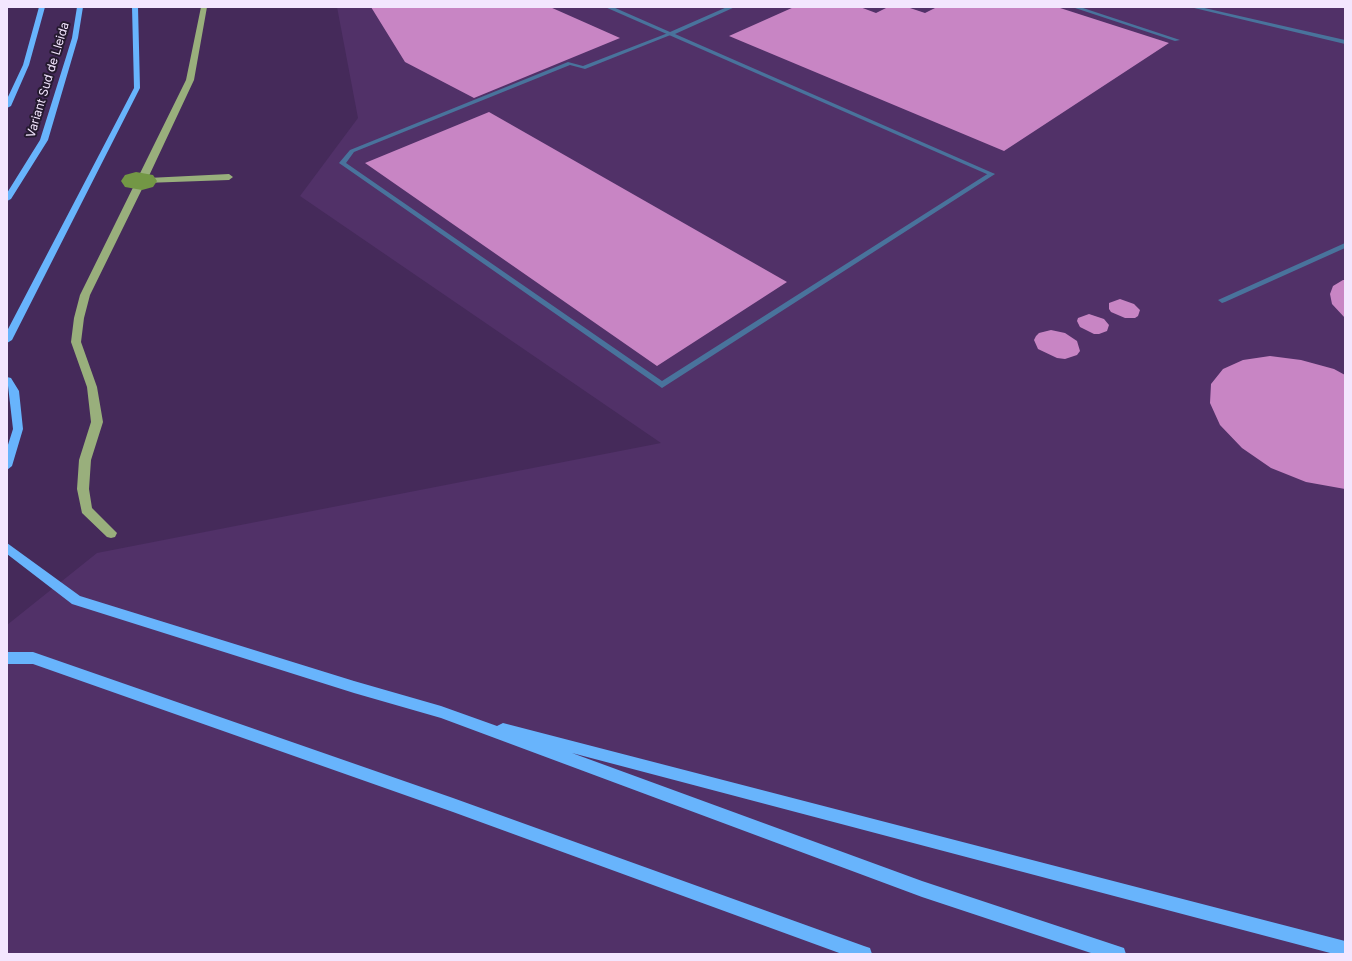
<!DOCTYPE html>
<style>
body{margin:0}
#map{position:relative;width:1352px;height:961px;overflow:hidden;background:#452a5a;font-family:Inter,sans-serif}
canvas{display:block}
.frame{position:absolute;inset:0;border:8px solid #f3e6fe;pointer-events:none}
</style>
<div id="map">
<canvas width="1352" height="961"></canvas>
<div class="frame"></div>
</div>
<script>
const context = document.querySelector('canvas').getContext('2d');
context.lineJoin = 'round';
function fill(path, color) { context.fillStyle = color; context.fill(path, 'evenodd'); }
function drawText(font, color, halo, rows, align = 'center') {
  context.font = font + ' Inter,sans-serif'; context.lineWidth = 4; context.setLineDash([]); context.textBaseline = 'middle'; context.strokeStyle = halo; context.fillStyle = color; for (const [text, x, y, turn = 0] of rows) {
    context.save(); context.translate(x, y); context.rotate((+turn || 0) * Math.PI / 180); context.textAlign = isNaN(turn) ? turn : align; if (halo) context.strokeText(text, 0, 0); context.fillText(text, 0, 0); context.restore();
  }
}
fill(new Path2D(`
 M337 7H1345V954H7V625L97 553 661 443 300 196 358 118Z`), '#513168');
fill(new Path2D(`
 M201 7H207L194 80 148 178 229 174 233 177 229 180 145 183 90 295 84 318 81 342 97 387 103 422 91 460 89 489 92 508 117 533 115 537 111 538 107 537 82 513 77 489 79 460 91 422 87 387 71 342 74 318 80 295 186 80Z`), '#99af7c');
fill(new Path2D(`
 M136 172 153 175 157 181 153 187 142 190 125 187 121 181 125 175Z`), '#739745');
fill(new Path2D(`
 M371 7H550L620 38 474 98 405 62Z
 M794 7H860L876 13 888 7H907L925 13 937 7H1057L1169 43 1004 151 729 36Z
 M489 112 787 282 657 366 365 163Z
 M1343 280H1345V318L1332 304 1330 294 1333 286Z
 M1120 299 1134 304 1140 310 1138 316 1135 318H1125L1111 312 1109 309V303Z
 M1089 314 1104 319 1109 325 1107 331 1099 334H1094L1080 327 1077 321 1078 318Z
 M1051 330 1065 333 1077 341 1080 351 1077 355 1065 359 1057 358 1038 349 1034 340 1036 336 1039 333Z
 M1270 356 1301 360 1334 369 1345 375V489L1306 482 1271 468 1242 448 1220 425 1210 403 1211 384 1223 369 1243 360Z`), '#c885c4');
fill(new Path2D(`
 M1072 7H1080L1180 40 1175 41Z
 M668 33 673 34 585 69 570 65 354 152 346 163 662 381 989 173 995 174 662 388 339 163 350 150 568 62 583 66Z
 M1345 243V248L1225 302 1222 303 1218 300Z`), '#49739c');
fill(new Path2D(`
 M605 7H613L670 32 727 7H735L675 34 995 174 989 175Z
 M1190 7H1200L1345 40V44Z`), '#49739c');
fill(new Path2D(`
 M39 7H45L29 65 11 106 7 108V99L23 65Z
 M77 7H83L78 38 48 140 11 199 7 201V193L40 140 72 38Z
 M132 7H138L140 88 12 340 7 343V331L134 88Z
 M7 377 11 378 19 391 23 429 12 466 7 470V448L13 429Z
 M7 543 80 596 354 681 441 706 497 726 503 723 1345 941V954H1334L572 753 922 881 1118 946 1124 948 1126 954H1094L922 897 441 718 354 693 72 604 7 554Z
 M7 652H33L453 798 864 946 870 948 872 954H842L453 812 33 664H7Z`), '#68b4fc');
drawText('12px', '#f3e6fe', '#251a2f', [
 ["Variant Sud de Lleida",48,80,-73]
]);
</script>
